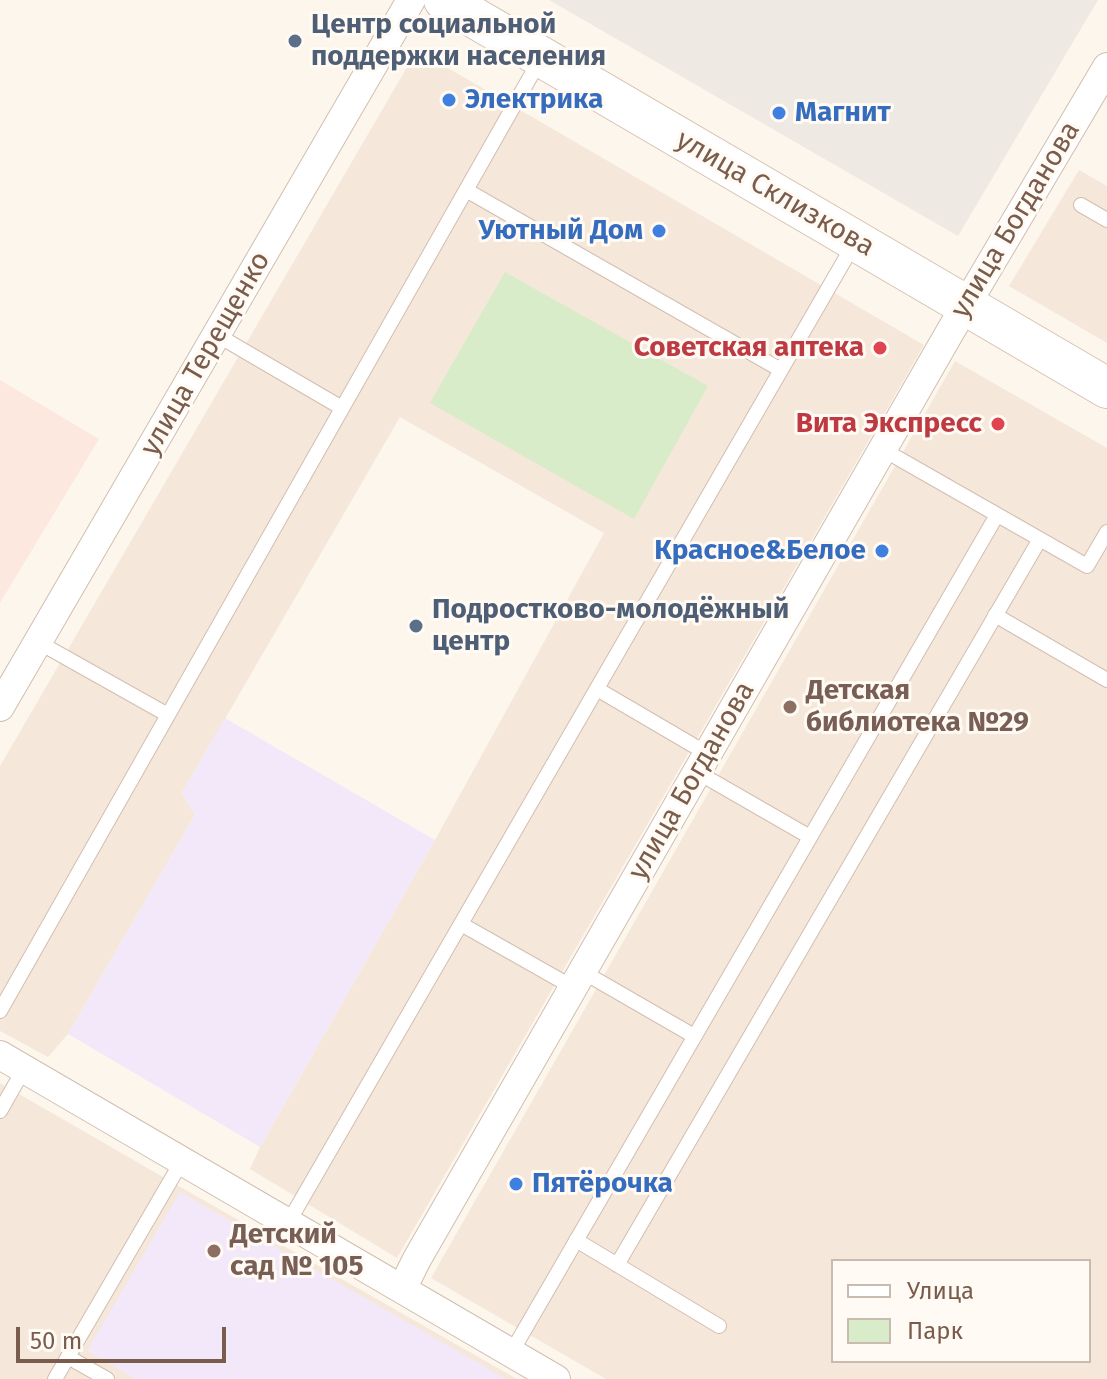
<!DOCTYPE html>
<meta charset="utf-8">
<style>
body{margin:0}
#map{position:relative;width:1107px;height:1379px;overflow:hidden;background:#fdf6ec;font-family:"Fira Sans",sans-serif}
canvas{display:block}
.legend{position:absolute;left:831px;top:1259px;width:260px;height:104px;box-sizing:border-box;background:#fffaf3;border:2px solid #cabbb1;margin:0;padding:10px 14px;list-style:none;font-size:24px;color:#7a5c4d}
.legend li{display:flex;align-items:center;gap:16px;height:40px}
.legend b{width:40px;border:2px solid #cabbb1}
.scale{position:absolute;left:16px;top:1327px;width:210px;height:36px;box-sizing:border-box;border:4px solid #7a5c4d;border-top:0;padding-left:10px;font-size:24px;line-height:28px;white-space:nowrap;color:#7a5c4d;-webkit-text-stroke:6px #fffaf3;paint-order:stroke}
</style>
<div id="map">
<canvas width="1107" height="1379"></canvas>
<ul class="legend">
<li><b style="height:10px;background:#fff"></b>Улица</li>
<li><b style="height:22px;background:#d8ecc9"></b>Парк</li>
</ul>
<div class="scale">50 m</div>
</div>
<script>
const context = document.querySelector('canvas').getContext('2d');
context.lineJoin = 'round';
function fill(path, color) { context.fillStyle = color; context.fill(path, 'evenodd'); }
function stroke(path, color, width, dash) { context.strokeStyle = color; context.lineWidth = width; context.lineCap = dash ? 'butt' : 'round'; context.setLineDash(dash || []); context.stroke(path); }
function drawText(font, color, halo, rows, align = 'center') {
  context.font = font + ' "Fira Sans",sans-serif'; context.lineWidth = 6; context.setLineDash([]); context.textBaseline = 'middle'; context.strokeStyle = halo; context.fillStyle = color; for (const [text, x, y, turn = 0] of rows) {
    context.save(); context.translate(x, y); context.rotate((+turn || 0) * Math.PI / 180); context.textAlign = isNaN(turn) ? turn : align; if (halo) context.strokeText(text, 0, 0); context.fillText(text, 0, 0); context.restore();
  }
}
fill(new Path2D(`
 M417 50 924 345 397 1258 250 1169 260 1147 435 840 604 533 400 417 182 793 195 815 68 1034 48 1057 0 1031V766Z
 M1079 170 1107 186V343L1009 286Z
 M955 361 1107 448V1379H606L431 1278ZM833 1261H1089V1361H833Z
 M0 1083 170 1181 517 1379H0Z`), '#f5e8da');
fill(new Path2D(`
 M0 380 99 439 0 603Z`), '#fde8e0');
fill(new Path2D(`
 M549 0H1098L958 236Z`), '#efe9e4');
fill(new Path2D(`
 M225 718 435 840 260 1147 68 1034 195 815 182 793Z
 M180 1192 384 1309 506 1379H136L87 1351Z`), '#f3e8fa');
fill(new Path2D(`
 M505 272 708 386 634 519 430 403Z`), '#d8ecc9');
const lane = new Path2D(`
 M466 190 781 370
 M1081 205 1107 220
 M217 335 342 408
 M882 449 1087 566 1107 532
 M995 615 1107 680
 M38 642 168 715
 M597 689 708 754
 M697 772 810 837
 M461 924 574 988
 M583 972 694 1036
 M0 1011 541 58
 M0 1111 24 1069
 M288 1223 855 242
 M576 1240 719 1326
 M617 1265 1040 539
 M511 1353 997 515
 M68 1357 107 1379
 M55 1379 182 1161`);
const street = new Path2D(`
 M0 707 411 0
 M0 1055 556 1379
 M402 1289 417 1259 950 332 1107 67`);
const secondary = new Path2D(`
 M444 0 1107 388`);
stroke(lane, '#d1beb0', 16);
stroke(street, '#d1beb0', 30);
stroke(secondary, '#d6c0b0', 42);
stroke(lane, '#fff', 14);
stroke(street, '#fff', 28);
stroke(secondary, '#fff', 40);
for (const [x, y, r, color] of [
 [295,41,8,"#5c6f8a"],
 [449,100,8,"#3f7fe0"],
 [779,113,8,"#3f7fe0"],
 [659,231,8,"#3f7fe0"],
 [880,348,8,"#e0444e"],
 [998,424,8,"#e0444e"],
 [882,551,8,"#3f7fe0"],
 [416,626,8,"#5c6f8a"],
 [790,707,8,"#8d6e63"],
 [516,1184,8,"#3f7fe0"],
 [214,1251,8,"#8d6e63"]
]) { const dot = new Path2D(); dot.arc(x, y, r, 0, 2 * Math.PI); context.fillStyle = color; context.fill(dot); stroke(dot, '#fffaf3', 3); }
drawText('bold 28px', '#4e5e75', '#fffaf3', [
 ["Центр социальной",311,25],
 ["поддержки населения",311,57],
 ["Подростково-молодёжный",432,610],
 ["центр",432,642]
], 'left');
drawText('bold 28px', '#366cbe', '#fffaf3', [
 ["Электрика",465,100],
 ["Магнит",795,113],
 ["Уютный Дом",643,231,"right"],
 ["Красное&Белое",866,551,"right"],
 ["Пятёрочка",532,1184]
], 'left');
drawText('28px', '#7a5c4d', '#fffaf3', [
 ["улица Склизкова",775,194,30],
 ["улица Богданова",1016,220,-59],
 ["улица Терещенко",206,354,-60],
 ["улица Богданова",692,781,-60]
]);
drawText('bold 28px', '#be3a42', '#fffaf3', [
 ["Советская аптека",864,348],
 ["Вита Экспресс",982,424]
], 'right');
drawText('bold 28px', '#785e54', '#fffaf3', [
 ["Детская",806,691],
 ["библиотека №29",806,723],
 ["Детский",230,1235],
 ["сад № 105",230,1267]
], 'left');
</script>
